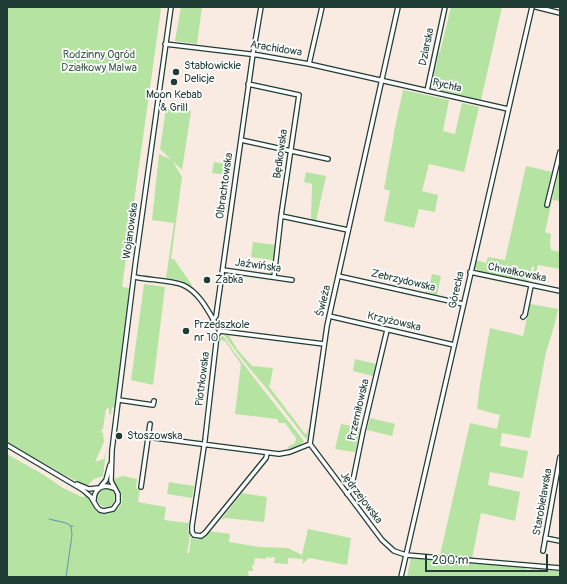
<!DOCTYPE html>
<meta charset="utf-8">
<style>
body{margin:0}
#map{position:relative;width:567px;height:584px;overflow:hidden;background:#f9eae2;font-family:Pangolin,sans-serif}
canvas{display:block}
.frame{position:absolute;inset:0;border:8px solid #1f3d34;pointer-events:none}
.scale{position:absolute;left:425px;top:554px;width:123px;height:18px;box-sizing:border-box;border:2px solid #1f3d34;border-top:0;padding-left:5px;font-size:12px;line-height:14px;white-space:nowrap;color:#1f3d34;-webkit-text-stroke:3px #fff;paint-order:stroke}
</style>
<div id="map">
<canvas width="567" height="584"></canvas>
<div class="frame"></div>
<div class="scale">200 m</div>
</div>
<script>
const context = document.querySelector('canvas').getContext('2d');
context.lineJoin = 'round';
function fill(path, color) { context.fillStyle = color; context.fill(path, 'evenodd'); }
function stroke(path, color, width, dash) { context.strokeStyle = color; context.lineWidth = width; context.lineCap = dash ? 'butt' : 'round'; context.setLineDash(dash || []); context.stroke(path); }
function drawText(font, color, halo, rows, align = 'center') {
  context.font = font + ' Pangolin,sans-serif'; context.lineWidth = 3.5; context.setLineDash([]); context.textBaseline = 'middle'; context.strokeStyle = halo; context.fillStyle = color; for (const [text, x, y, turn = 0] of rows) {
    context.save(); context.translate(x, y); context.rotate((+turn || 0) * Math.PI / 180); context.textAlign = isNaN(turn) ? turn : align; if (halo) context.strokeText(text, 0, 0); context.fillText(text, 0, 0); context.restore();
  }
}
fill(new Path2D(`
 M7 7H159L161 9 122 287 129 288 128 307 115 408 112 407 111 415 109 414V408L106 409 103 429H102L101 432 103 433 104 442 95 462 104 459 106 451 103 476 94 479 87 486 62 474 58 472V471L36 459V458L35 459 7 442Z
 M181 7H202L197 44 175 41Z
 M451 7H502L481 100 435 89 432 84 439 52H440Z
 M403 90 449 100 443 131 455 134 462 103 479 107 464 172 429 164 422 191 438 195 435 212 419 209 414 228 384 221 390 191 384 189 394 134V132Z
 M166 108 191 111 182 170C175 163 167 156 160 149Z
 M159 154 172 160 182 177 171 259H174L192 285 191 286 179 280 166 278 174 223 152 220Z
 M214 162 232 165 230 175 212 173Z
 M526 166 552 172 545 204 552 200 560 166V201L552 200 545 232 551 234 550 243 551 250 560 252V269L538 265 536 273H533L534 267 532 266 528 284 479 273V270L474 269 476 260 486 263 488 257 505 260Z
 M306 172 326 176 316 221 311 219 312 184 304 182Z
 M253 242 276 245 273 272 270 275 268 274 271 272 272 260 251 257Z
 M432 274 441 276 437 295 426 292V291H428Z
 M144 284 165 287 153 385 131 380Z
 M530 304 558 309 555 323 546 352 530 438 502 433 500 446 528 451 523 478 490 472 488 485 520 492 515 521 481 513 472 558 440 555 470 423 497 429 500 415 477 409 480 384 490 328 523 336Z
 M228 334 237 349 252 366 273 368 270 385H268L305 434 307 433 308 429H309L307 438 306 439 267 389 245 363 224 335Z
 M223 336C248 372 277 406 304 441L301 445 289 449 288 447 295 443 296 438 285 423H279L277 419 235 414 241 364 225 341 219 340 221 337Z
 M355 359 376 364 373 376 353 371Z
 M370 418 395 424 392 436 367 430Z
 M341 424 360 428 355 452 335 449Z
 M7 454 44 475 63 488 82 497H84L86 494C95 502 89 510 104 514 115 513 126 505 121 493 119 488 114 485 113 479L123 476 137 479 136 488 140 489 138 502 166 507 164 520 188 523 189 521 188 530 190 536 187 553H189L191 538H192C200 542 204 537 209 531L230 534 229 542 260 547 288 548 302 555 308 529 351 538 347 565 309 558 302 564 303 559 288 558V564L274 563 275 557H272L271 558 266 557V559L255 558 254 565H252L253 571H248L249 577H7Z
 M169 482 194 486 192 498 167 494Z
 M97 498a9 9 0 1 1 18 0a9 9 0 1 1-18 0Z
 M242 493 267 497 264 522 225 518 221 520Z
 M411 558 526 568 525 572H530L531 569 560 571V577H407Z`), '#b4e3a2');
stroke(new Path2D(`
 M49 519 66 523 71 526
 M66 577 72 535 71 526H73`), '#6994aa', 1);
const minor = new Path2D(`
 M536 7 560 13
 M165 44 258 55 309 64 508 109
 M309 64 322 7
 M248 84 299 95 281 216 274 277
 M427 91 445 7
 M241 140 328 159
 M547 205 560 152
 M281 216 348 230
 M223 270 292 280
 M470 272 560 291
 M338 276 463 304
 M134 277C148 280 171 280 183 285 201 293 210 315 220 331
 M329 316 454 345
 M523 317 525 315 531 286
 M213 320 216 316 253 54 261 7
 M220 331 217 335 205 440 192 526V532L194 535 201 536 205 533 266 458 267 453
 M220 331 324 344
 M119 400 153 405 154 401
 M147 437 279 454 290 452 310 444 327 326 398 7
 M310 444 382 540 394 551 406 555 560 568
 M7 445 83 490 91 497 97 507 100 510 104 511 113 509 118 502V494L111 481 112 450 135 266 171 7
 M77 484 89 489 98 488
 M101 486 106 480 110 465
 M141 487 150 424
 M347 494 351 490 363 431 387 330
 M94 500C94 489 103 483 113 488
 M545 538 560 541
 M543 551 560 457
 M401 577 532 7`);
stroke(minor, '#1f3d34', 6);
stroke(minor, '#fff', 3.5);
for (const [x, y, r, color] of [
 [176,72,4,"#1f3d34"],
 [174,82,4,"#1f3d34"],
 [207,280,4,"#1f3d34"],
 [186,331,4,"#1f3d34"],
 [119,436,4,"#1f3d34"]
]) { const dot = new Path2D(); dot.arc(x, y, r, 0, 2 * Math.PI); context.fillStyle = color; context.fill(dot); stroke(dot, '#fff', 1.5); }
drawText('11px', '#1f3d34', '#fff', [
 ["Dziarska",427,47,-78],
 ["Arachidowa",276,49,9],
 ["Rychła",447,86,13],
 ["Będkowska",281,154,-82],
 ["Olbrachtowska",225,186,-82],
 ["Wojanowska",131,231,-82],
 ["Jaźwińska",258,266,8],
 ["Chwałkowska",517,273,12],
 ["Zebrzydowska",403,281,13],
 ["Górecka",457,290,-77],
 ["Świeża",324,301,-77],
 ["Krzyżowska",394,322,13],
 ["Piotrkowska",203,379,-83],
 ["Przemiłowska",359,410,-77],
 ["Jędrzejowska",361,498,53],
 ["Starobielawska",543,502,-80]
]);
drawText('11px', '#3d5e4a', '#fff', [
 ["Rodzinny Ogród",99,55],
 ["Działkowy Malwa",99,68]
]);
drawText('11px', '#1f3d34', '#fff', [
 ["Stabłowickie",184,66],
 ["Delicje",184,79],
 ["Moon Kebab",174,95,"center"],
 ["& Grill",174,108,"center"],
 ["Żabka",215,280],
 ["Przedszkole",194,325],
 ["nr 10",194,338],
 ["Stoszowska",127,436]
], 'left');
</script>
